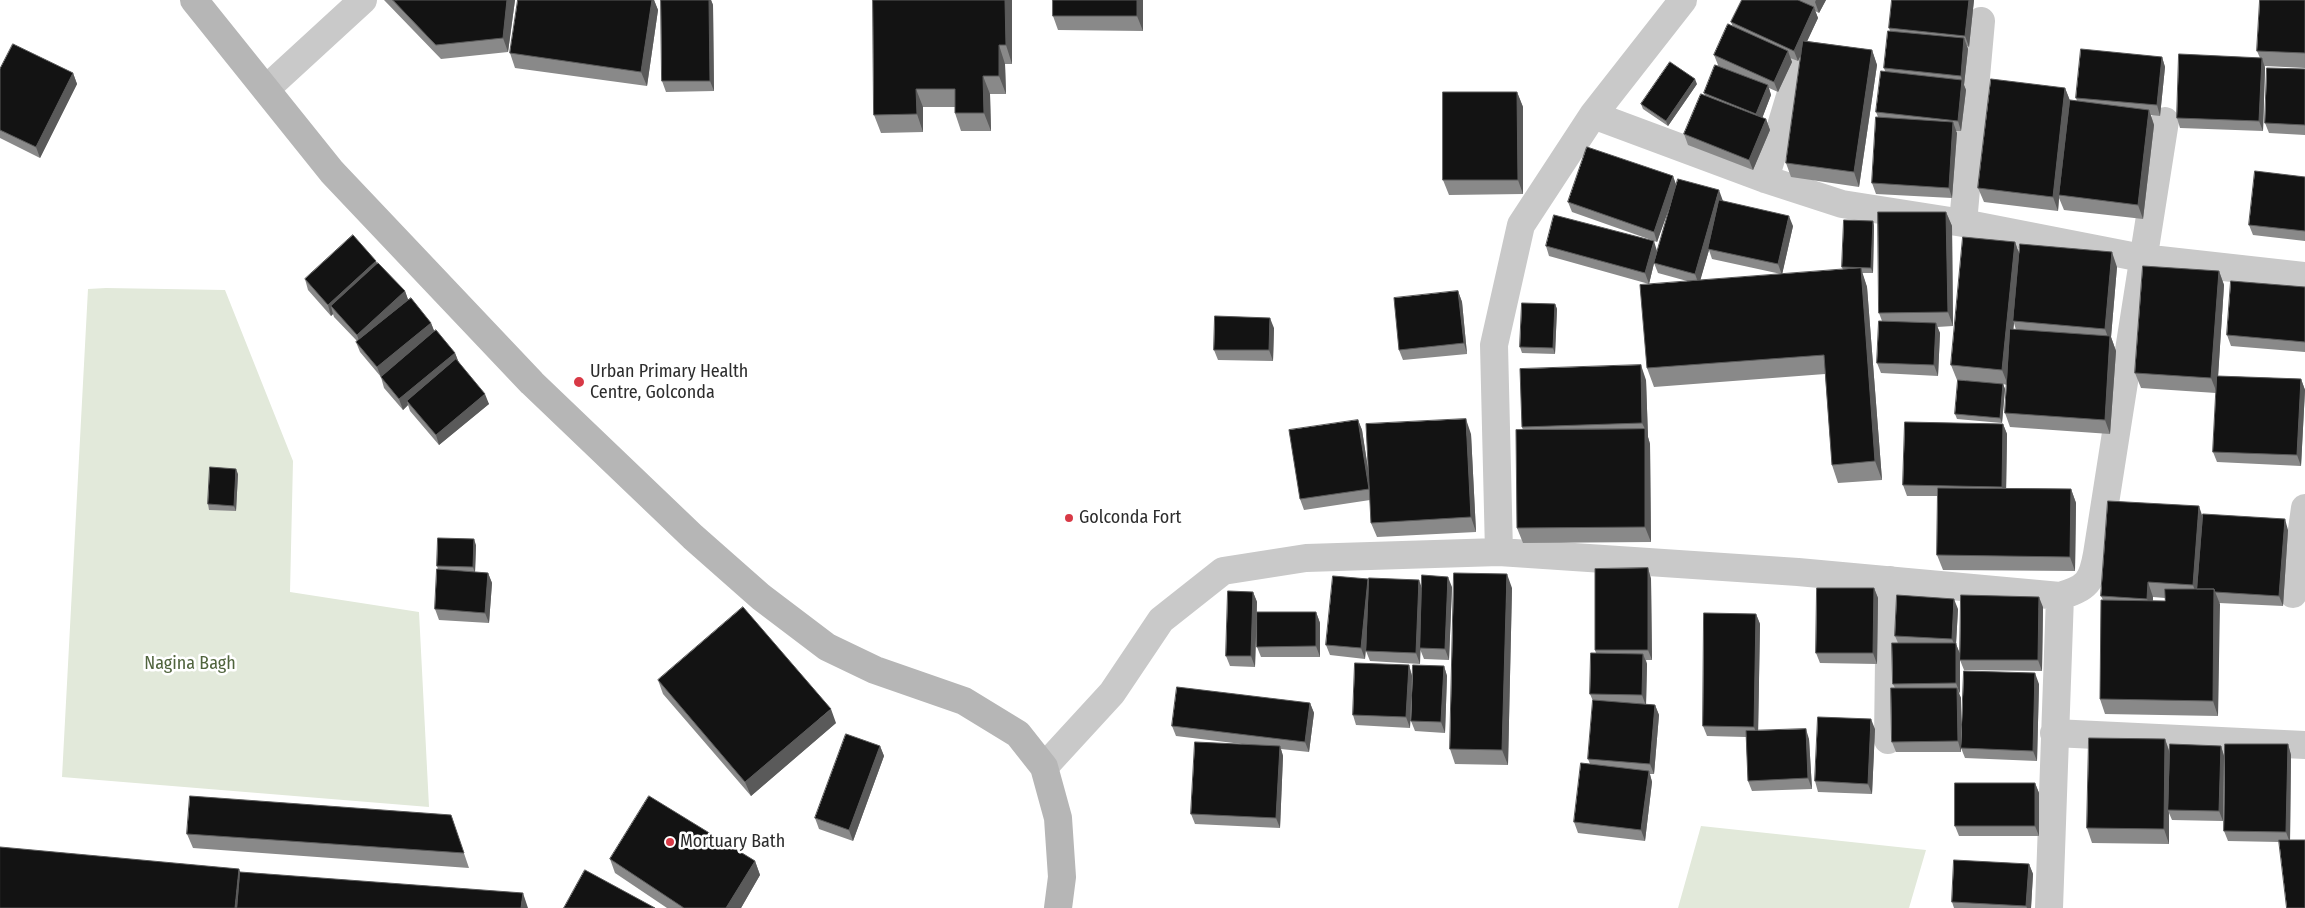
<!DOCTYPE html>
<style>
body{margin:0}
canvas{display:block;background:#fff}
</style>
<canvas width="2305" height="908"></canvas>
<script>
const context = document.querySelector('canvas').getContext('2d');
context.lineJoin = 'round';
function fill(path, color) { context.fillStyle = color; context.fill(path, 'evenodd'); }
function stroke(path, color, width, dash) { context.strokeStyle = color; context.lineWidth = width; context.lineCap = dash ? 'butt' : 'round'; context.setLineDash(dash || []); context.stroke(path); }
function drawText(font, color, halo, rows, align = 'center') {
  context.font = font + ' "Fira Sans Condensed",sans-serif'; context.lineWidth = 5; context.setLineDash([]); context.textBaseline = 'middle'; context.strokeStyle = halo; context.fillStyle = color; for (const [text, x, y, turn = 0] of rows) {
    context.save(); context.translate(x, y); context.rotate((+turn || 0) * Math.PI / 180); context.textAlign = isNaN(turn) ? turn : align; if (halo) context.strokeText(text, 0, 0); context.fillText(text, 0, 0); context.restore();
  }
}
fill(new Path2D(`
 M106 288 225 290 293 461 290 592 419 612 429 807 62 777 88 289Z
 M1701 826 1926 850 1909 908H1678Z`), '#e2e9da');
stroke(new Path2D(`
 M266 89 363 0
 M1593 115 1765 179 1842 204 1963 223 2142 258 2305 276
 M1765 179 1800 63
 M1963 223 1981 21
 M1499 552 1494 345 1521 225 1593 115 1683 0
 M2293 594 2305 508
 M2054 733 2305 745
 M1888 740 1890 580
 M1044 767 1112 693 1161 620 1223 571 1306 558 1499 552 1798 572 2060 596C2087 588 2092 582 2097 554L2165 121
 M2049 908 2060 596`), '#c9c9c9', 28);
stroke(new Path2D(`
 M194 0 332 172 532 383 693 537 761 597 827 647 875 670 964 701 1018 734 1044 767 1058 818 1062 877 1058 908`), '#b6b6b6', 28);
fill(new Path2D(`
 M384 0H515L508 52 441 59Z
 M518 0H654L658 10 647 86 515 68 510 53Z
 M661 0H711L713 5 714 91 666 92 662 81Z
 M873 0H1012V64H1005L1006 94H990L991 131H961L955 113V107H923V132L881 133 874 115Z
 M1053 0H1143V31L1058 30 1053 16Z
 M1742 0H1826L1819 13 1815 11 1818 18 1807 41 1872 50 1877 65 1859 187 1791 177 1786 163 1801 55 1798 61 1790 58 1792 62 1778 92 1769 88 1771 95 1762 118 1766 119 1770 130 1753 170 1688 145 1684 134 1705 96 1704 93 1718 65 1714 55 1733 27 1731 22Z
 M1892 0H1974L1969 47 1967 46 1968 49 1964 85 1966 90 1961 131H1956L1957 133 1952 198 1876 194 1872 183 1878 117 1876 112 1885 71 1884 68 1890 31 1889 28Z
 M2305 0V68L2265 66V68L2263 131 2180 128 2177 118 2260 58 2257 51Z
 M2162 57 2165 67 2160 116 2151 115 2154 125 2143 219 2064 210 2059 198 2058 211 1984 202 1978 188 2065 88 2070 101H2077L2076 98Z
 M0 69 73 73 77 84 40 158 0 138Z
 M2305 69V135L2269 133 2265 123Z
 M1697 84 1668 126 1643 109 1641 104Z
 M1517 92 1523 107V194L1449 195 1443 180Z
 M1673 176 1676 186 1723 201 1793 226 1782 274 1843 270 1842 267 1873 221 1874 226 1873 273H1862L1867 287 1882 480 1838 483 1832 465 1825 374 1654 387 1647 368 1687 281 1658 273 1654 263 1649 284 1549 256 1546 246 1657 251 1673 196 1657 242 1572 212 1568 202ZM1709 250 1712 259 1781 274 1700 280Z
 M2305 177V241L2253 235 2249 225Z
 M1946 212 1952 226 1953 326 1937 327 1940 333 1938 376 1881 373 1877 363 1882 321 1879 313Z
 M2015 242 2019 253 2117 267 2111 337 2116 351 2110 434 2010 427 2005 413 2007 385 2003 384 2005 389 2002 423 1957 419 1955 414 1966 380H1957L1951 365ZM2014 323 2016 330 2013 329Z
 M376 261 377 264 405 291 408 300 431 323 434 331 455 353 458 361 489 404 439 445 410 411 408 405 403 410 384 388 381 377 360 352 356 342 357 341 334 317 333 314 331 316 308 290 305 279Z
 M2219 271 2224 285 2218 376 2301 379 2305 390 2301 466 2217 462 2213 452 2216 393 2141 388 2135 373Z
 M2305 287V352L2231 346 2227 335Z
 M1458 291 1462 302 1467 354 1403 360 1399 350Z
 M1555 304 1557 309 1555 354 1522 353 1520 347Z
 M1274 328 1273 361 1218 360 1214 350Z
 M1646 380 1648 437 1650 444 1651 542 1523 543 1517 528 1523 430 1522 427Z
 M1358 420 1362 430 1369 476 1471 434 1476 532 1377 537 1371 523 1370 500 1304 510 1300 499Z
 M2003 424 2007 434 2006 488 2071 489 2076 503 2075 571 1943 570 1937 555 1938 496H1907L1903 485Z
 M238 474 236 511 209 510 208 504Z
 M2202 517 2288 530 2283 606 2219 603 2218 716 2105 714 2100 699 2103 600 2101 596ZM2153 597 2165 598V601H2153Z
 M476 545 475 572 488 573 492 583 489 623 439 620 435 609 438 569 437 566Z
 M1648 568 1651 579 1652 660H1646L1647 664 1646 704 1655 705 1659 715 1654 774H1650L1652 782 1645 841 1578 833 1574 822 1590 764 1588 759 1593 701 1590 694 1596 653 1595 650Z
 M1369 583 1422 588 1452 587 1449 660 1424 659 1420 649V664L1370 661 1366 651V644L1365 659 1330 655 1326 645Z
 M1512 588 1508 765 1455 764 1450 749Z
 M1874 588 1878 598 1877 664 1820 663 1816 653Z
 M1253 592 1257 602 1255 667 1230 666 1226 656Z
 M2043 607 2042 671 1964 670 1960 660Z
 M1958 609 1956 644 1960 654 1959 694 1961 698V745L2039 684 2037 761 1965 758 1961 748V752H1896L1892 742 1895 688 1893 684 1898 643 1895 636Z
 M1316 612 1320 623V657H1261L1257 647Z
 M1756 614 1760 624 1758 731 1809 739 1812 789 1752 791 1748 781 1746 737 1707 736 1703 726Z
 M1409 665 1412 676 1410 728 1356 725 1353 715Z
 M1444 666 1447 676 1445 733 1415 731 1411 721Z
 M658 680 836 723 751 796 663 694Z
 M1310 703 1314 713 1309 752 1281 749 1283 756 1280 828 1195 824 1191 814 1242 744 1176 736 1172 726Z
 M1875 729 1872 794 1818 792 1815 781Z
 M2165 739 2170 753 2221 746 2224 756 2223 821 2172 820 2169 813V844L2092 843 2087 828Z
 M2288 744 2291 755 2290 840 2279 842 2228 841 2224 831Z
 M880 746 884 756 853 841 819 829 815 818Z
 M2035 783 2039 793V836H1959L1955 826Z
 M451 815 469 868 193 848 187 834Z
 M610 859 755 861 760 875 741 908H667L615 873Z
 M2029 864 2033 874 2031 908H1954L1952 902Z`), '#898989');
fill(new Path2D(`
 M507 0H515L508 52 503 38Z
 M652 0H654L658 10 647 86 641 72Z
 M709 0H711L713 5 714 91 710 81Z
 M1005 0H1012V64L1006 45Z
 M1137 0H1143V31L1137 16Z
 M1816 0H1826L1819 13 1815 2Z
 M1969 0H1974L1969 47 1965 36Z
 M1814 7 1818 18 1798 61 1794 51Z
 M1964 38 1968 49 1964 85 1966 90 1961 131 1958 121 1962 81 1961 76Z
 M999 45 1005 64 1006 94 999 76Z
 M1872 50 1877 65 1859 187 1854 172Z
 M1788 51 1792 62 1778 92 1774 82Z
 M2162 57 2165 67 2160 116 2157 105Z
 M2262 58 2265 68 2263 131 2259 121Z
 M73 73 77 84 40 158 36 147Z
 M983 76 990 94 991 131 984 113Z
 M1695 79 1697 84 1668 126 1666 121Z
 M1768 85 1771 95 1760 124 1756 114Z
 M2065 88 2071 103 2059 195V198L2058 211 2053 197Z
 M916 89 923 107V132L917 114Z
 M1517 92 1523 107V194L1518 180Z
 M2149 110 2154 125 2143 219 2138 205Z
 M1766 119 1770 130 1753 170 1749 160Z
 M1953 122 1957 133 1952 198 1949 188Z
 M1673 176 1677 187 1657 242 1654 232Z
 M1719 190 1723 201 1709 249H1708L1709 250 1699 285 1695 274Z
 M1946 212 1952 226 1953 326 1948 312Z
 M1789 216 1793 226 1782 275 1778 264Z
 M1873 221 1874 226 1873 273 1871 268Z
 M1654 241 1657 251 1649 284 1645 273Z
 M2015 242 2020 256 2013 321 2014 323 2008 385 2002 370Z
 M2112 252 2117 267 2111 337 2116 351 2110 434 2105 420 2110 343 2105 329Z
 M376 261 380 272 331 306 333 314 331 316 328 305Z
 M1861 268 1867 287 1882 480 1875 461Z
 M2219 271 2224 285 2217 393 2211 378Z
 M405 291 409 302 361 346 357 335Z
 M1458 291 1462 302 1467 354 1464 343Z
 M1555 304 1557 309 1555 354 1553 348Z
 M1270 318 1274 328 1273 361 1269 350Z
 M431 323 435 333 381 377 377 367Z
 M1936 323 1940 333 1938 376 1934 365Z
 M455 353 459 363 407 401 408 405 403 410 399 399Z
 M1641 365 1646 380 1648 437 1650 444 1651 542 1645 527V429L1642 423Z
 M2301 379 2305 390 2301 466 2297 455Z
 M2003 384 2005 389 2002 423 2000 418Z
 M485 394 489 404 439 445 436 435Z
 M1466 419 1471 434 1476 532 1471 517Z
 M1358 420 1362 430 1373 500 1369 489Z
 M2003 424 2007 434 2006 498 2002 487Z
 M236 469 238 474 236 511 234 506Z
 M2071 489 2076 503 2075 571 2070 557Z
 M2199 506 2204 521 2198 600 2193 585Z
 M2285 519 2288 530 2283 606 2279 596Z
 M474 539 476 545 475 573 473 567Z
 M1648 568 1651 579 1652 660 1648 650Z
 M488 573 492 583 489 623 485 613Z
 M1507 574 1512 588 1508 765 1502 750Z
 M1448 577 1452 587 1449 660 1445 649Z
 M1368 579 1371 589 1365 659 1361 648Z
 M1419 580 1423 591 1420 664 1416 653Z
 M2148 582 2153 597 2152 613 2147 599Z
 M1874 588 1878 598 1877 664 1873 653Z
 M2214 589 2220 604 2218 716 2213 701Z
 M1253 592 1257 602 1255 667 1251 656Z
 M2039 597 2043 607 2042 671 2038 660Z
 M1954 599 1958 609 1956 644 1960 654V694L1956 683V649L1952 639Z
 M1316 612 1320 623V657L1316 646Z
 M1756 614 1760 624 1758 738 1754 727Z
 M1643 654 1647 664 1646 706 1642 695Z
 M1409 665 1412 676 1410 728 1406 717Z
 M1444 666 1447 676 1445 733 1441 722Z
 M2035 673 2039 684 2037 761 2033 751Z
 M1957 688 1961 698V752L1958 741Z
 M1310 703 1314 713 1309 752 1305 742Z
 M1655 705 1659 715 1654 774 1650 764Z
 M831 709 836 723 751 796 745 782Z
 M1871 719 1875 729 1872 794 1868 784Z
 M1806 729 1809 739 1812 789 1808 778Z
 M2165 739 2170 754 2168 810 2169 813V844L2164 829Z
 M2288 744 2291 755 2290 843 2286 832Z
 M880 746 884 756 853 841 849 830Z
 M1280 746 1283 756 1280 828 1276 818Z
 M2221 746 2224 756 2223 821 2219 811Z
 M1649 771 1652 782 1645 841 1641 830Z
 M2035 783 2039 793V836L2035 826Z
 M755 861 760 875 741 908H726Z
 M2029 864 2033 874 2031 908H2027L2026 906Z
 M239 869 246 887 244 908H235Z
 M523 893 528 908H521Z`), '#5a5a5a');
const building = new Path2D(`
 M393 0H507L503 38 436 45Z
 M518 0H652L641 72 510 53Z
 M661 0H709L710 81H662Z
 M873 0H1005L1006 45H999V76H983L984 113H955V89H916L917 114 874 115Z
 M1053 0H1137V16H1053Z
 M1742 0H1798L1814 7 1794 51 1731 22Z
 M1892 0H1969L1965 36 1889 28Z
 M2260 0H2305V53L2257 51Z
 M1728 24 1788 51 1774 82 1714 55Z
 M1888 31 1964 38 1961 76 1884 68Z
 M1803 41 1872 50 1854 172 1786 163Z
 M13 44 73 73 36 147 0 130V69Z
 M2081 49 2162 57 2157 105 2076 98Z
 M2179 54 2262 58 2259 121 2177 118Z
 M1670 62 1695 79 1666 121 1641 104Z
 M1715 65 1768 85 1756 114 1704 93Z
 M2267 68 2305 69V125L2265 123Z
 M1881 71 1962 80 1958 121 1876 112Z
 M1991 79 2065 88 2053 197 1978 188Z
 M1443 92H1517L1518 180H1443Z
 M1701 94 1766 119 1749 160 1684 134Z
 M2070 100 2149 110 2138 205 2059 195Z
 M1876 117 1953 122 1949 188 1872 183Z
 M1587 147 1673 176 1654 232 1568 202Z
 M2255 171 2305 177V231L2249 225Z
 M1678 179 1719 190 1695 274 1654 263Z
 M1719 200 1789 216 1778 264 1708 249Z
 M1878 212H1946L1948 312 1879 313Z
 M1554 215 1654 241 1645 273 1546 246Z
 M1844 220 1873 221 1871 268 1842 267Z
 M353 235 376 261 328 305 305 279Z
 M1963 237 2015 242 2002 370 1951 365Z
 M2020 244 2112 252 2105 329 2013 321Z
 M378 263 405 291 357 335 331 306Z
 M2143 266 2219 271 2211 378 2135 373Z
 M1861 268 1875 461 1832 465 1824 355 1647 368 1640 285Z
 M2231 281 2305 287V342L2227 335Z
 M1458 291 1464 343 1399 350 1394 298Z
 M411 298 431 323 377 367 356 342Z
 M1522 303 1555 304 1553 348 1520 347Z
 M1215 316 1270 318 1269 350H1214Z
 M1879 321 1936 323 1934 365 1877 363Z
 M2010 329 2110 336 2105 420 2005 413Z
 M436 330 455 353 399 399 381 377Z
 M456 359 485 394 436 435 407 401Z
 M1641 365 1642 423 1522 427 1520 369Z
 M2217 376 2301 379 2297 455 2213 452Z
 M1958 380 2003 384 2000 418 1955 414Z
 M1466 419 1471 517 1371 523 1366 424Z
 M1358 420 1369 489 1300 499 1289 430Z
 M1905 422 2003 424 2002 487 1903 485Z
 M1645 429V527L1517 528 1516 430Z
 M210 467 236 469 234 506 208 504Z
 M1938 488 2071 489 2070 557 1937 555Z
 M2108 501 2199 506 2193 585 2148 582 2147 599 2101 596Z
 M2203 514 2285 519 2279 596 2215 592 2214 589H2197Z
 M438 538 474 539 473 567 437 566Z
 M1648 568V650H1595V569Z
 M437 569 488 573 485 613 435 609Z
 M1454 573 1507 574 1502 750 1450 749Z
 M1422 575 1448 577 1445 649 1420 648Z
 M1333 576 1368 579 1361 648 1326 645Z
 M1369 578 1419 580 1416 653 1366 651Z
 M1817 588H1874L1873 653H1816Z
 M2165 589H2214L2213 701 2100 699 2101 600 2165 601Z
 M1228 591 1253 592 1251 656H1226Z
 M1897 595 1954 599 1952 639 1895 636Z
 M1961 595 2039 597 2038 660H1960Z
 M743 607 831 709 745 782 658 680Z
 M1257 612H1316V646L1257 647Z
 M1704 613 1756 614 1754 727 1703 726Z
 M1892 643H1956V683L1893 684Z
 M1591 653 1643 654 1642 695 1590 694Z
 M1355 663 1409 665 1406 717 1353 715Z
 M1413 665 1444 666 1441 722 1411 721Z
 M1964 671 2035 673 2033 751 1961 748Z
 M1177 687 1310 703 1305 742 1172 726Z
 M1891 688H1957L1958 741 1892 742Z
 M1593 700 1655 705 1650 764 1588 759Z
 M1818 717 1871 719 1868 784 1815 781Z
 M1806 729 1808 778 1748 781 1746 731Z
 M846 734 880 746 849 830 815 818Z
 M2089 738 2165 739 2164 829 2087 828Z
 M1195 742 1280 746 1276 818 1191 814Z
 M2170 744 2221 746 2219 811 2168 810Z
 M2225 744H2288L2286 832 2224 831Z
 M1581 763 1649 771 1641 830 1574 822Z
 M1955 783H2035V826H1955Z
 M190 796 451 815 464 853 187 834Z
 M649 796 755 861 726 908H684L610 859Z
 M2279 840H2305V908H2287Z
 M0 847 239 869 235 908H0Z
 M1954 860 2029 864 2026 906 1952 902Z
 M585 870 655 908H564Z
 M240 872 523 893 521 908H237Z`);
fill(building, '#131313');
stroke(building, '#5a5a5a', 1);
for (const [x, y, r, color] of [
 [579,382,6,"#d83946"],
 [1069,518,5,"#d83946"],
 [670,842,5,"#d83946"]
]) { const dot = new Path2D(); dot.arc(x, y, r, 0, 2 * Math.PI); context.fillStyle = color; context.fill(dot); stroke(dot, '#fff', 2); }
drawText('18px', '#2c2c2c', '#fff', [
 ["Urban Primary Health",590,372],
 ["Centre, Golconda",590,393],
 ["Golconda Fort",1079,518],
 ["Mortuary Bath",680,842]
], 'left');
drawText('18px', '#50643d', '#fff', [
 ["Nagina Bagh",190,664]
]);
</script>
